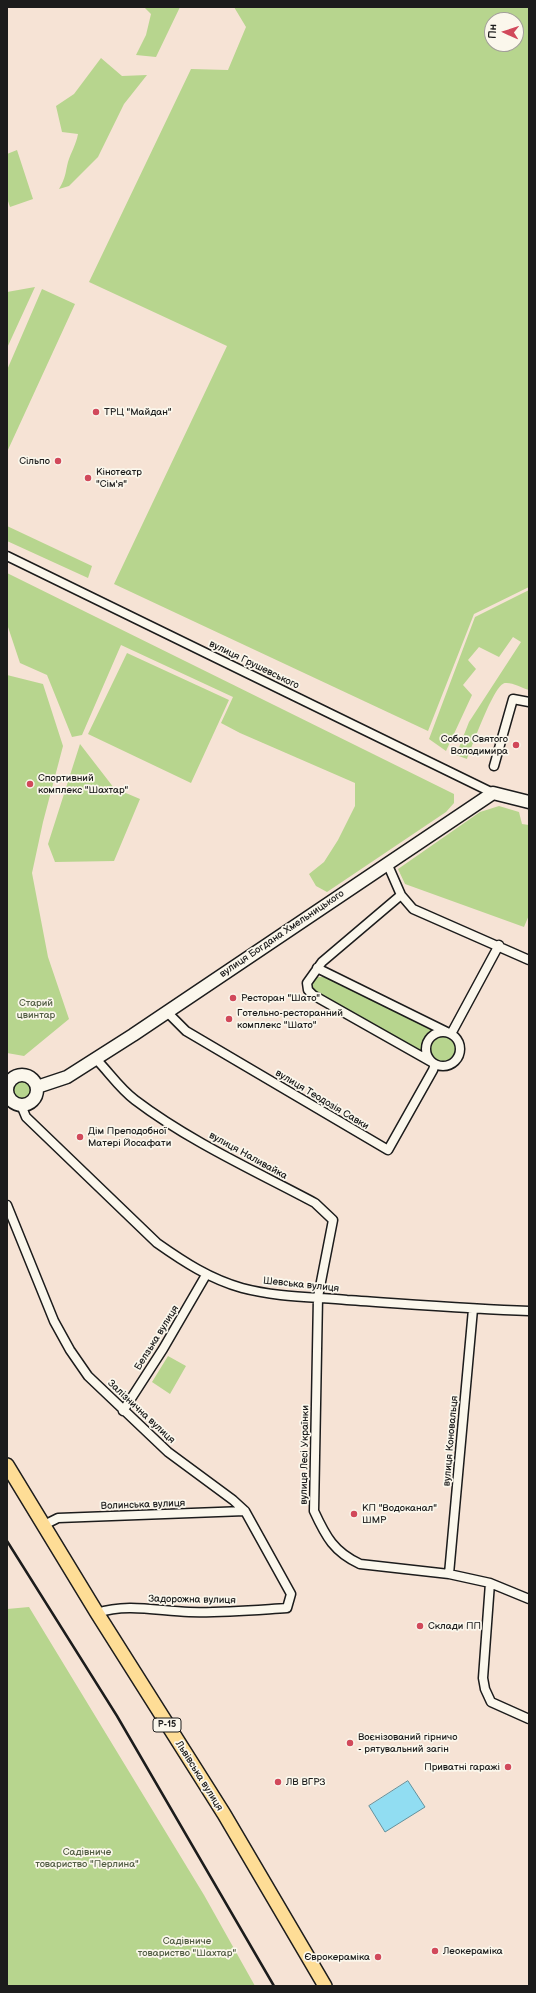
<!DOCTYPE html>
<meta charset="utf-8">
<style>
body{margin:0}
#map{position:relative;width:536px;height:1993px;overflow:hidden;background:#f6e3d5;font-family:"Balsamiq Sans",sans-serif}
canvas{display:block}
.frame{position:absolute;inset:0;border:8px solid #1c1c1c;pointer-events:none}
.north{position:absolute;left:484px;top:12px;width:40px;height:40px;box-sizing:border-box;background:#fbf7ec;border:1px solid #a29f99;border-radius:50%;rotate:273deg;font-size:11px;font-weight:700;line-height:16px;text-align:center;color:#1c1c1c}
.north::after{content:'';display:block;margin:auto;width:14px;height:18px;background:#d1495b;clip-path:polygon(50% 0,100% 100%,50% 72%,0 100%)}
</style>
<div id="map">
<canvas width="536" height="1993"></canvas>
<div class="frame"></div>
<div class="north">Пн</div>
</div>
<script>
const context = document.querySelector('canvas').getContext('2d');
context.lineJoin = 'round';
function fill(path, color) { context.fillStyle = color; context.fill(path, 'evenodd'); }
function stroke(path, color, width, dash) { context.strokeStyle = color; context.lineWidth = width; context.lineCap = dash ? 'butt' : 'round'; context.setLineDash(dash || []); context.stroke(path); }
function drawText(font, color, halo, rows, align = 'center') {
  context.font = font + ' "Balsamiq Sans",sans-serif'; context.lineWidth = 3.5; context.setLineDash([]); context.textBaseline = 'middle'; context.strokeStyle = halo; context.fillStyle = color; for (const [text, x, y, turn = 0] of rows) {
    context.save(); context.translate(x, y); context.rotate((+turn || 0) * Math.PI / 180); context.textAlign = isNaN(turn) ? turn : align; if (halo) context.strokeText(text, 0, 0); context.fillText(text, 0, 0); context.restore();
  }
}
fill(new Path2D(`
 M144 7H180L156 57 136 55 146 35 151 14Z
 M234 7H529V587L474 614 428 731 114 584 227 346 89 282 191 69 228 70 246 27ZM492 20H516V44H492Z
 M101 58 122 76 147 75 124 104 98 157 69 186 59 189C66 177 65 174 68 162 71 152 76 145 78 134L62 132 56 106 74 94Z
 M17 150 33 199 10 207 7 198V154Z
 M35 287 7 348V292Z
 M42 289 75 304 7 452V370Z
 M7 526 92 566 88 578 7 541Z
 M7 573 454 794V803L446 812 327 892 316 886 309 874 324 862 338 840 355 806V783L240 733 221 723 233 697 121 645 82 735 72 737 47 675 20 663 7 624Z
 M529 590V690C522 688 512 682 505 683 494 684 472 747 467 759L456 755 469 722 521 642 513 637 499 657 479 647 468 660 476 669 463 685 472 695 446 751 429 739 475 617Z
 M127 653 229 700 191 783 88 734Z
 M7 675 43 684 63 746 43 822 32 873 48 957 69 1019 24 1056 7 1053Z
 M80 744 114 788 140 799 114 861 55 862 48 844Z
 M499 806 519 812 522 824 529 825V915L524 927 405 884 398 869 480 812Z
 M317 977H324L430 1027 432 1031 422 1050 418 1051 316 994 312 987 313 981Z
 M431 1049a12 12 0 1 1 24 0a12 12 0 1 1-24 0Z
 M13 1090a9 9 0 1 1 18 0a9 9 0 1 1-18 0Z
 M168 1356 186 1366 170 1394 152 1382Z
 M29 1607 204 1895 255 1986H7V1609Z`), '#b7d58e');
const water = new Path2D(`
 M408 1781 425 1807 385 1832 369 1806Z`);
fill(water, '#91ddf2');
stroke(water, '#62909c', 1);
const minor = new Path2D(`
 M7 556 493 793
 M494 766 513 699 529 702
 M387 863 401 895 413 909 529 960
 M317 968 451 1034 499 945
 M167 1012 186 1031 388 1150 433 1070 435 1064 313 995 308 990 307 983 322 962 401 895
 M426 1049a17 17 0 1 1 34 0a17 17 0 1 1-34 0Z
 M95 1058C109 1072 119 1088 135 1100 189 1141 255 1171 315 1203L333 1220 318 1297 314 1511C326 1537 334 1552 360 1564L449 1574 490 1583 529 1599
 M21 1105 26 1117 157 1243C184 1262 210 1279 242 1288 276 1297 313 1297 347 1300 408 1304 468 1309 529 1311
 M7 1205 54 1321 70 1350 88 1376 168 1452 233 1500 245 1511 291 1594 287 1608C255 1610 221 1613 189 1612 158 1611 127 1603 97 1613
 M123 1411 163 1349 206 1275
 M44 1525 58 1518 245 1511
 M449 1574 473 1309
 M490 1583 483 1678 485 1689 491 1702 529 1719`);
const secondary = new Path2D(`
 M7 1090a15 15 0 1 1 30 0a15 15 0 1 1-30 0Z
 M37 1087 67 1077 133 1035 493 793 529 802`);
const primary = new Path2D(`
 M7 1465 97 1613 224 1814 325 1986`);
stroke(minor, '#1c1c1c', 11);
stroke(secondary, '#1c1c1c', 15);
stroke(primary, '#1c1c1c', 16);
stroke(minor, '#fbf7ec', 8);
stroke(secondary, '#fbf7ec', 12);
stroke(primary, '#fedd96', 13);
stroke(new Path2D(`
 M7 1541 117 1716 274 1986`), '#1c1c1c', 2.5);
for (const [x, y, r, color] of [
 [96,412,4,"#d1495b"],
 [58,461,4,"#d1495b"],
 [88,478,4,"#d1495b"],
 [516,745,4,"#d1495b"],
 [30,784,4,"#d1495b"],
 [233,998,4,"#d1495b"],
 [229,1019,4,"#d1495b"],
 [80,1137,4,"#d1495b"],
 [354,1514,4,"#d1495b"],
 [420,1626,4,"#d1495b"],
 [350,1743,4,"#d1495b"],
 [508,1767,4,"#d1495b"],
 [278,1782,4,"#d1495b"],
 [435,1951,4,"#d1495b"],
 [378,1957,4,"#d1495b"]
]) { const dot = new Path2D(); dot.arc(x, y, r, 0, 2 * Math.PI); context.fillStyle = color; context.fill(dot); stroke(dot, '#fbf7ec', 1.5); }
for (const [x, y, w] of [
 [167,1725,28]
]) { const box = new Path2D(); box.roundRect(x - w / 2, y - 7, w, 14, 3); context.fillStyle = '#fbf7ec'; context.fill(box); stroke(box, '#1c1c1c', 1); }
drawText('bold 9px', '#1c1c1c', null, [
 ["Р-15",167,1725]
]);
drawText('10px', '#1c1c1c', '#fbf7ec', [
 ["ТРЦ \"Майдан\"",104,412],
 ["Сільпо",50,461,"right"],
 ["Кінотеатр",96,472],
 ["\"Сім'я\"",96,484],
 ["Собор Святого",508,739,"right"],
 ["Володимира",508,751,"right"],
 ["Спортивний",38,778],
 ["комплекс \"Шахтар\"",38,790],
 ["Ресторан \"Шато\"",241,998],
 ["Готельно-ресторанний",237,1013],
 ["комплекс \"Шато\"",237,1025],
 ["Дім Преподобної",88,1131],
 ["Матері Йосафати",88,1143],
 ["КП \"Водоканал\"",362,1508],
 ["ШМР",362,1520],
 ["Склади ПП",428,1626],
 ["Воєнізований гірничо",358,1737],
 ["- рятувальний загін",358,1749],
 ["Приватні гаражі",500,1767,"right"],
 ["ЛВ ВГРЗ",286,1782],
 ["Леокераміка",443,1951],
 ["Єврокераміка",370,1957,"right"]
], 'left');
drawText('10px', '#1c1c1c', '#fbf7ec', [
 ["вулиця Грушевського",254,665,26],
 ["вулиця Богдана Хмельницького",282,934,-34],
 ["вулиця Теодозія Савки",322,1100,31],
 ["вулиця Наливайка",248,1156,29],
 ["Шевська вулиця",301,1285,6],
 ["Белзька вулиця",157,1338,-58],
 ["Залізнична вулиця",141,1412,43],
 ["вулиця Коновальця",451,1441,-85],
 ["вулиця Лесі Українки",305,1455,-89],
 ["Волинська вулиця",143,1505,-2],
 ["Задорожна вулиця",192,1600,1],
 ["Львівська вулиця",199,1776,58]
]);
drawText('10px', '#525d44', '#fbf7ec', [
 ["Старий",36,1003],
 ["цвинтар",36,1015],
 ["Садівниче",87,1852],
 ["товариство \"Перлина\"",87,1864],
 ["Садівниче",187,1941],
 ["товариство \"Шахтар\"",187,1953]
]);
</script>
